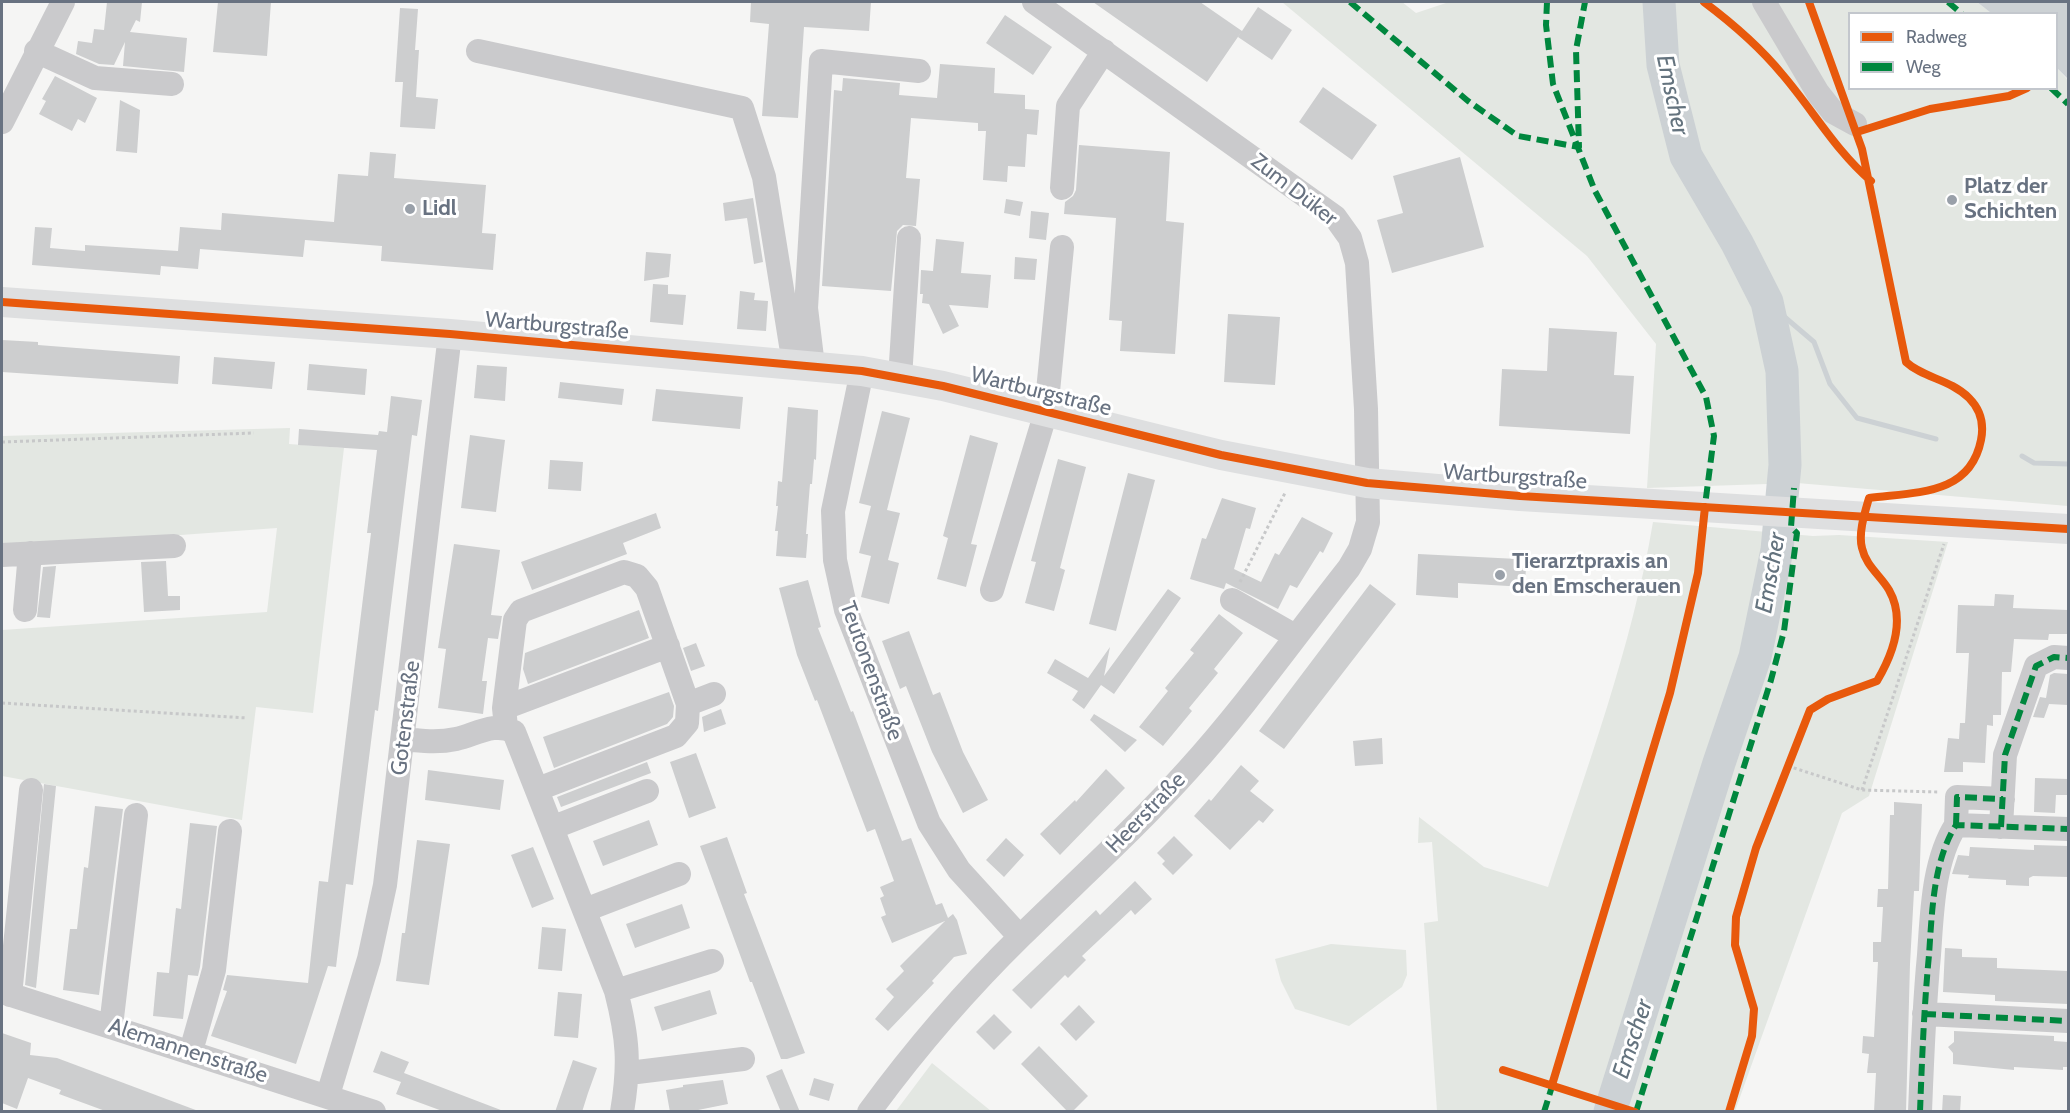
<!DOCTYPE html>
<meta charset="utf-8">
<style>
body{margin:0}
#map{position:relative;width:2070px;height:1113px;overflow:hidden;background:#f5f5f4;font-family:Cabin,sans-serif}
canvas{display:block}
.frame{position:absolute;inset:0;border:3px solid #687281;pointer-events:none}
.legend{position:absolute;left:1848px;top:12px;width:210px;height:78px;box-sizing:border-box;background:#fff;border:2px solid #c3c7cd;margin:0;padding:8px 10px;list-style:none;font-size:18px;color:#687281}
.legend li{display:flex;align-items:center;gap:12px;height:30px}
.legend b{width:30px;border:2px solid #c3c7cd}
</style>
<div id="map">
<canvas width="2070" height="1113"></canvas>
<div class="frame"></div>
<ul class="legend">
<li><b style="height:8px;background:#e8590c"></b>Radweg</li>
<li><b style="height:8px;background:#00873e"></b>Weg</li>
</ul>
</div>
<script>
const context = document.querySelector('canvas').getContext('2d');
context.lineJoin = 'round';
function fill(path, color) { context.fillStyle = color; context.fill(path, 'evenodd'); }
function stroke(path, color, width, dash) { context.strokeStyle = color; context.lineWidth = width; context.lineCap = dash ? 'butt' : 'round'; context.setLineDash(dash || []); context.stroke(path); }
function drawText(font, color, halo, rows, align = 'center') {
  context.font = font + ' Cabin,sans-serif'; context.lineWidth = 6; context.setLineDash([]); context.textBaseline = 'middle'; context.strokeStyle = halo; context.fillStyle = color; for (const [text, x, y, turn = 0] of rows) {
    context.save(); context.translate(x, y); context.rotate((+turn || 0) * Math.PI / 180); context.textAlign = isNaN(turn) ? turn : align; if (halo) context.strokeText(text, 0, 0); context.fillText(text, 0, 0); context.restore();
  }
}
fill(new Path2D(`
 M1282 2H1402L1416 13 1449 2H1977L1991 13 1850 14V88H2056L2057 68 2068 80V506L1797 483 1647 488 1656 344 1587 256Z
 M290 428 289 444 344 448 313 713 256 707 242 820 2 776V630L267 612 277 528 2 548V436Z
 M1653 522 1813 536 1839 535 1948 542 1869 796 1842 813 1735 1111H1437L1424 923 1438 921 1432 842 1418 843 1419 817 1484 867 1548 887C1587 767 1632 647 1653 522Z
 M1331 944 1406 950 1407 975 1402 987 1349 1026 1295 1009 1281 981 1275 959Z
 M932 1063 991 1111H896Z`), '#e3e7e2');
fill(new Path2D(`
 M1977 2H2068V79L2057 68 2056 14 1991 13Z`), '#ccd1d4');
stroke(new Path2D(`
 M1767 302 1814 342 1830 384 1857 418 1936 439
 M2022 456 2034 463 2068 464`), '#ccd1d4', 5);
stroke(new Path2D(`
 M1610 1112 1719 763 1755 657 1777 550 1785 465 1782 371 1767 302 1737 243 1686 156 1663 65 1659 2`), '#ccd1d4', 33);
fill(new Path2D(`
 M107 2H142L140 22 136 20 130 32 187 38 184 72 123 66 125 42 114 65 99 64 76 54 78 41 92 43 94 29 104 30Z
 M218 2H271L267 56 213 52Z
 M751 2H871L869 31 804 27 798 118 762 116 769 24 750 22Z
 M1093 2H1200L1242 31 1207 82Z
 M1258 7 1292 30 1272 60 1238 37Z
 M400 8 418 9 415 50H419L416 97 438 99 435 129 400 127 403 82H395Z
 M1005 15 1052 47 1033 75 986 43Z
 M940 64 995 68 994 93 1025 95V109L1039 110 1037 135 1027 134 1025 167 1008 166 1007 182 983 180 986 131H978V123L911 118 906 178 920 179 916 226 903 225 897 231 891 291 822 286 834 90 842 91 843 78 900 83 899 95 937 98Z
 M55 76 97 98 85 123 78 119 72 131 39 114 46 101 42 99Z
 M1323 87 1377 125 1352 160 1299 122Z
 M120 100 140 110 137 153 116 151Z
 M1079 145 1170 152 1166 221 1184 223 1175 354 1120 351 1122 321 1109 320 1116 218 1064 214 1065 202 1073 196 1076 190Z
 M370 152 396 154 394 178 486 185 482 233 496 234 493 270 381 261 382 246 305 240 303 257 200 249 198 269 161 266 160 275 32 265 35 227 52 228 50 248 85 251V245L178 251 180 227 221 230 222 213 334 222 338 174 368 176Z
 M1460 157 1484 247 1392 273 1377 220 1403 213 1393 176Z
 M753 198 763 262 754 264 747 218 725 221 723 203Z
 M1006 199 1023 202 1020 216 1004 213Z
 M1031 211 1049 213 1046 240 1029 238Z
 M936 239 964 242 961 273 991 275 988 308 949 305 959 326 943 334 929 304 922 303 923 294H920L921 270 933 271Z
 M646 252 671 254 669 277 644 281Z
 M1015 257 1037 259 1035 280 1014 279Z
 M653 284 668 285V294L686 295 683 325 650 322Z
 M740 291 755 293 754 300 768 301 766 331 737 329Z
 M1228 314 1280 317 1275 385 1224 382Z
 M1549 328 1617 332 1614 375 1634 376 1630 434 1499 426 1502 369 1547 371Z
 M2 340 38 342V345L180 356 178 384 2 372Z
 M214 357 275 362 272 389 212 384Z
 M309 364 367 369 365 395 307 390Z
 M477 365 507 367 505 401 474 398Z
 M560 382 624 389 622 405 558 398Z
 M656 389 743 397 740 429 652 421Z
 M391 396 422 400 417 436 412 435 378 711 375 710 353 885 346 884 336 967 328 966 296 1064 211 1036 227 991 223 990 227 975 308 983 319 881 328 882 371 533H367L377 450 298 445 299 429 378 435 379 431 387 432Z
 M788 407 818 410 816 460 814 459 812 484H810L806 534H808L806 558 776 556 778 531H775L778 506H776L778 481 782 482Z
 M882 411 910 418 887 510 900 513 888 560 899 563 889 604 861 597 871 556 859 553 871 506 859 503Z
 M470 435 505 440 496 512 461 508Z
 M970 435 998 443 971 544 977 545 966 587 937 579 948 538 943 536Z
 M1058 459 1086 467 1060 568 1065 570 1054 611 1025 603 1036 562 1031 561Z
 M550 460 583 462 581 491 548 489Z
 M1128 473 1155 480 1116 631 1089 624Z
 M1222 498 1256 508 1250 529 1246 528 1234 569 1261 582 1275 553 1279 555 1302 517 1333 533 1323 553 1320 551 1297 588 1290 585 1278 609 1226 583 1224 589 1190 579 1202 538 1206 539Z
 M656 513 661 528 623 543 627 554 532 590 521 562Z
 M454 544 500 550 491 615 502 616 498 639 488 638 482 681H487L483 714 438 708 446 649 438 648Z
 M1418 554 1518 559 1517 565 1526 566 1525 587 1458 583V598L1416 595Z
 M166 561 168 596H180V610L144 612 141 562Z
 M56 566 50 618 37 617 43 567Z
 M808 580 821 627 818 628 851 712 853 711 902 841 911 838 936 905 942 903 948 918 953 914 957 920 967 954 954 957 932 981 934 983 888 1031 875 1019 894 997 886 989 904 971 900 966 945 921 892 943 881 917 886 915 880 898 884 896 880 887 894 881 875 829 867 832 817 700 815 701 797 655 779 588Z
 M1370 584 1396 604 1284 749 1259 731Z
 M1168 589 1181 598 1114 694 1101 685 1084 709 1072 700 1078 691 1047 673 1055 659 1088 678 1110 647 1104 676Z
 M1995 594 2014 595 2013 608 2068 610V634H2049L2048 640 2014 639 2011 672H2002L2001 715H1993V726L1987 725 1985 763 1963 762V772H1944L1948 738 1959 739 1960 723H1965L1969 653H1956L1958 605 1994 606Z
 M639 610 649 638 528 684 523 669 525 653Z
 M1219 614 1243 633 1214 669 1218 673 1189 708 1192 711 1163 746 1139 727 1168 691 1165 688 1194 653 1190 650Z
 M909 631 933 695 940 692 963 752 988 800 963 813 932 752 906 686 900 689 882 641Z
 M696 643 705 666 691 671 683 648Z
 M2054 673 2068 674V705L2049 704 2044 718 2033 717 2040 697 2046 698 2050 675Z
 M669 692 674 706 673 717 667 724 554 768 543 737Z
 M721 709 726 724 704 732 702 717Z
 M1094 714 1137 740 1125 752 1090 720Z
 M1382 738 1383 764 1355 766 1353 741Z
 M696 753 716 808 689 818 670 762Z
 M647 762 651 773 561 807 557 797Z
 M1241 765 1259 781 1250 791 1274 810 1263 823 1259 820 1230 850 1194 816 1209 799 1211 801Z
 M1106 769 1125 788 1060 855 1040 834 1075 800 1076 802Z
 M428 770 504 780 500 810 425 800Z
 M2035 778 2068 779V795H2056L2055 813 2034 812Z
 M44 784 56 786 36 988 25 985Z
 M1894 802 1922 804 1919 891H1914L1910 964 1906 1112H1874L1876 1073H1867L1869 1054 1862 1053 1863 1036 1874 1037 1878 962H1873V942H1881L1883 907H1877L1878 889H1888L1890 815H1894Z
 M95 806 123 809 99 995 63 990 70 929H77L84 867 88 868Z
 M649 820 658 845 603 866 593 841Z
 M190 823 217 826 200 967 198 976 188 975 183 1019 153 1016 157 972 169 973 176 908 181 909Z
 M1174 836 1193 855 1173 875 1162 864 1165 861 1157 853Z
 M727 837 747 893 744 894 805 1053 787 1059H781L752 982H750L700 846Z
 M1006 838 1024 855 1004 877 986 860Z
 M417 840 450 844 429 985 396 981 402 933H405Z
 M2034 845 2068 846V877L2033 876 2029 878V886L2006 885V880L1968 878 1969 875 1952 874 1958 855 1969 856 1970 847 2034 850Z
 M533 847 554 899 532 908 511 855Z
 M1135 881 1152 899 1135 915 1131 910 1082 956 1086 960 1068 978 1065 975 1031 1009 1012 990 1096 910 1100 915Z
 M682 904 690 928 635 948 626 924Z
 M542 927 566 929 562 971 538 969Z
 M1945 948 1962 949V957L1997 958V968L2068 971V1004L1995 1001V995L1943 992Z
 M710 990 717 1014 662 1031 654 1007Z
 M558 992 582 994 578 1038 554 1036Z
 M1079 1005 1095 1022 1076 1041 1060 1024Z
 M994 1014 1012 1032 994 1050 976 1032Z
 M1954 1031 2054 1036V1041L2068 1042V1067H2063V1070L2014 1067V1070L1953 1064V1053L1948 1047 1954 1042Z
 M2 1033 31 1043 30 1055 57 1058 201 1112H108L59 1094 61 1090 28 1078 17 1109 2 1103Z
 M1039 1046 1088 1096 1072 1112H1068L1021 1064Z
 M381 1051 409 1062 404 1073 506 1112H445L396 1094 401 1082 373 1072Z
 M573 1060 597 1068 588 1093 582 1112H555Z
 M782 1069 800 1112H781L766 1076Z
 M814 1078 834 1084 829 1101 809 1095Z
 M723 1080 728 1104 688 1112H670L666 1090 683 1087V1085Z
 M1943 1095 1961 1096 1960 1112H1942Z`), '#cdcecf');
stroke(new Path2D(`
 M2 442 254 433
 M1240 582 1286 491
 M2 703 247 718
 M1788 766 1862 790 1939 792
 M1862 790 1944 544`), '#c7c8c9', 3, [3, 3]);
stroke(new Path2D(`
 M1764 2 1818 93 1833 112 1855 124
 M36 51 95 78 172 84
 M478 51 742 108 764 177 794 364
 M2 122 63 2
 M1062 188 1068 106 1104 51
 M813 366 806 308 821 61 919 71
 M862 371 833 511 835 560 846 610 929 823 959 870 1020 937
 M900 378 909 238
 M2 555 174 546
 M992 590 1046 412 1062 247
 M1232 600 1295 636
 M25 610 30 553
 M688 704 714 694
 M504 708 668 646
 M506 727 504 708 515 620 521 611 624 572 637 576 647 588 688 704 687 723 676 736 538 789
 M404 739C421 741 438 743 456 739 475 735 495 721 514 732L616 991C628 1038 630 1064 622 1112
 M1956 825 1957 797 2003 799
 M554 827 647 791
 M2001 827 2005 755 2036 666 2054 657 2068 658
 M585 910 679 874
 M616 991 712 961
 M2 992 374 1112
 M10 995 31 790
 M1924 1014 2068 1021
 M111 1026 136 815
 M191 1051 214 970 230 831
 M629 1073 743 1059
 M328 1095 369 959 385 885 450 334
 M869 1112C915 1049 965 991 1021 936 1077 881 1135 829 1188 770 1246 706 1296 635 1349 568L1360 549 1368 522 1366 409 1357 263 1350 238 1335 217 1034 2
 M1920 1112C1922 1059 1924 1007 1929 955 1932 913 1933 861 1956 825L2068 829`), '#cacacc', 24);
stroke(new Path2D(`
 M2 302 450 334 862 371 943 386 1221 455 1367 483 1520 496 2068 529`), '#dedfe0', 30);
stroke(new Path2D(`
 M1350 2 1468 101 1518 136 1579 147 1576 50 1585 2
 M1547 2 1546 25 1553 84 1595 191 1706 397 1714 436 1704 513
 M1948 2 1962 14
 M2051 88 2068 104
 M1956 825 1957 797 2003 799
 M2001 827 2005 755 2036 666 2054 657 2068 658
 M1924 1014 2068 1021
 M1544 1112 1554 1080
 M1636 1112 1771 680 1784 631 1797 533 1791 527 1794 488
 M1920 1112C1922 1059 1924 1007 1929 955 1932 913 1933 861 1956 825L2068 829`), '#00873e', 6, [12, 6]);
stroke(new Path2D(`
 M1704 2C1732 23 1759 46 1782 74 1813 110 1835 150 1871 181
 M1857 132 1930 109 2009 96 2027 88
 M2 302 450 334 862 371 943 386 1221 455 1367 483 1520 496 2068 529
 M1503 1070 1635 1112
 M1552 1085 1670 693 1698 573 1705 507
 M1729 1112 1752 1036 1754 1009 1735 945 1736 917 1756 848 1810 710 1828 699 1877 681C1893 654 1906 620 1889 590 1880 575 1866 566 1862 548 1858 533 1865 512 1869 498 1915 492 1970 496 1981 440 1984 425 1981 410 1969 398 1950 379 1923 378 1906 362L1862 149 1809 2`), '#e8590c', 8);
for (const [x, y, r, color] of [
 [1952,200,6,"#99a0a9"],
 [410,209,6,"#99a0a9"],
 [1500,575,6,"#99a0a9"]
]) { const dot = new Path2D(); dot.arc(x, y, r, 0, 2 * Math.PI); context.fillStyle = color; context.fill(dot); stroke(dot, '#fff', 2); }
drawText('bold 22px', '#687281', '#fff', [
 ["Platz der",1964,187],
 ["Schichten",1964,212],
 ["Lidl",422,209],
 ["Tierarztpraxis an",1512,562],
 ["den Emscherauen",1512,587]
], 'left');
drawText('22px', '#687281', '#fff', [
 ["Zum Düker",1294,190,38],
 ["Wartburgstraße",557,326,5],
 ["Wartburgstraße",1041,392,14],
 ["Wartburgstraße",1515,477,4],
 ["Teutonenstraße",871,671,70],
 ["Gotenstraße",406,718,-83],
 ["Heerstraße",1146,813,-46],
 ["Alemannenstraße",188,1051,18]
]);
drawText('italic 24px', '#64737e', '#fff', [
 ["Emscher",1672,95,78],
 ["Emscher",1771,573,-80],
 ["Emscher",1633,1039,-72]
]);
</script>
